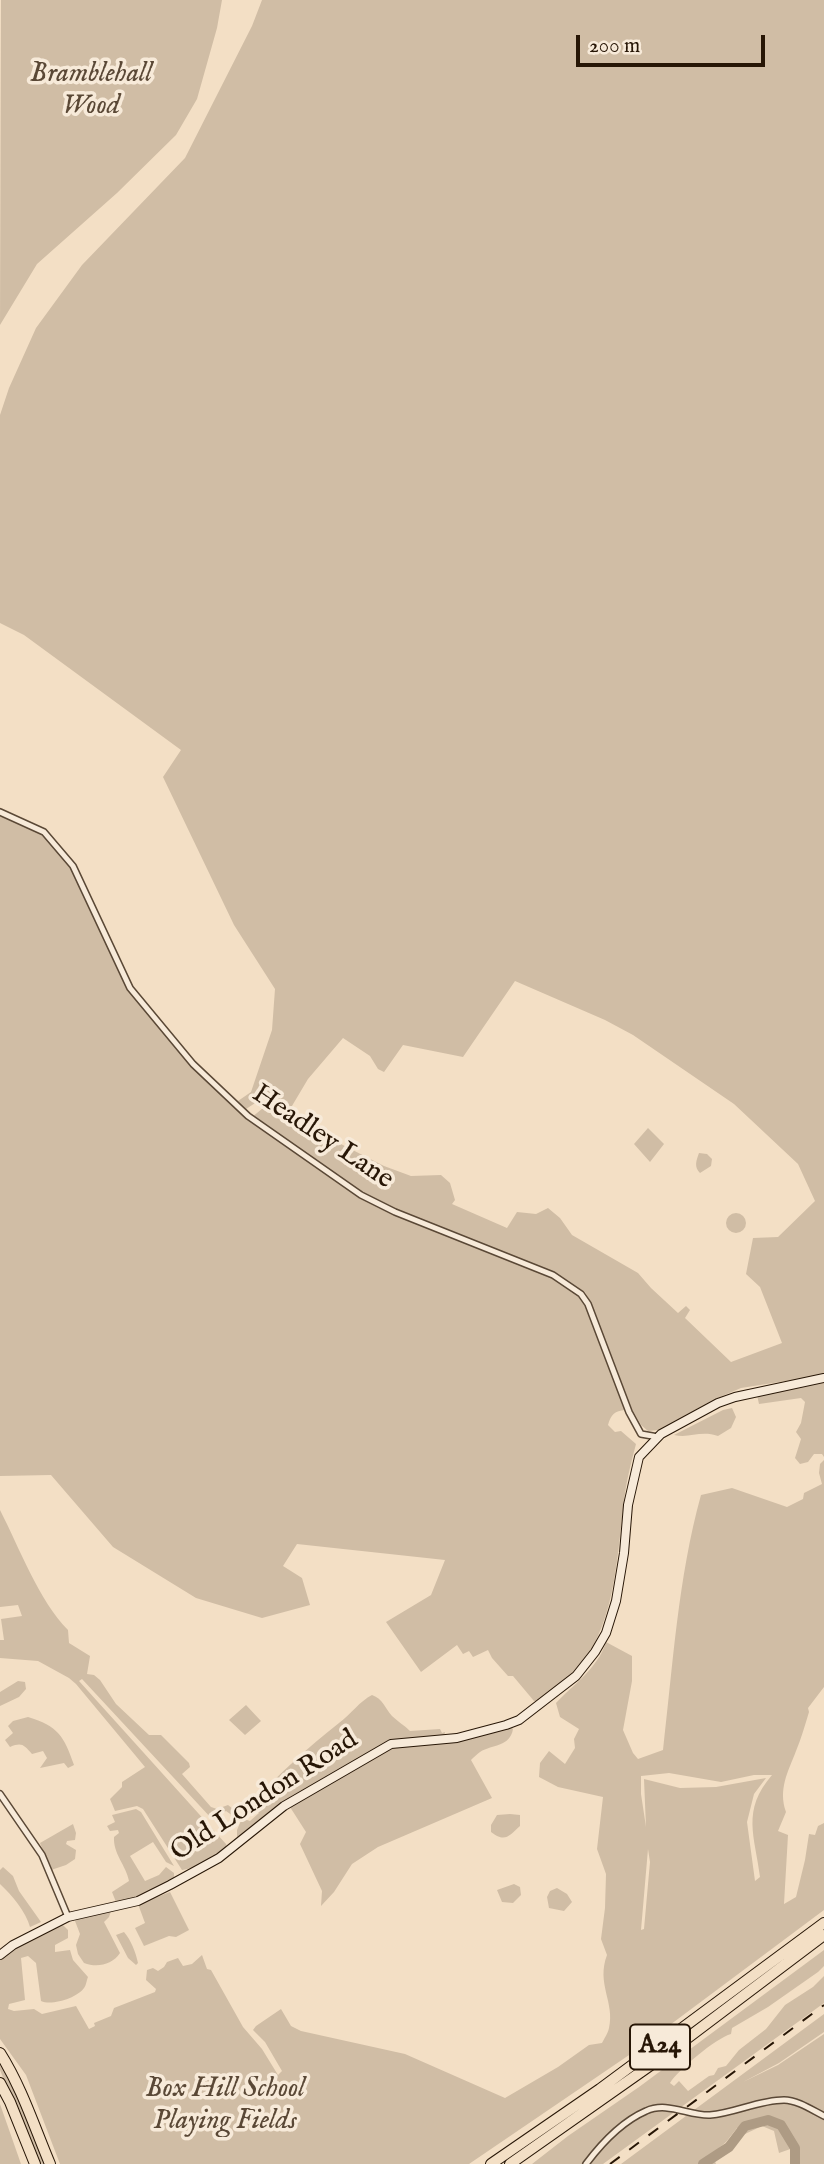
<!DOCTYPE html>
<style>
body{margin:0}
#map{position:relative;width:824px;height:2164px;overflow:hidden;background:#f3dfc5;font-family:"IM FELL English",serif}
canvas{display:block}
.scale{position:absolute;left:576px;top:35px;width:189px;height:32px;box-sizing:border-box;border:4px solid #271606;border-top:0;padding-left:9px;font-size:21px;line-height:24px;white-space:nowrap;color:#271606;-webkit-text-stroke:5px #f7ead9;paint-order:stroke}
</style>
<div id="map">
<canvas width="824" height="2164"></canvas>
<div class="scale">200 m</div>
</div>
<script>
const context = document.querySelector('canvas').getContext('2d');
context.lineJoin = 'round';
function fill(path, color) { context.fillStyle = color; context.fill(path, 'evenodd'); }
function stroke(path, color, width, dash) { context.strokeStyle = color; context.lineWidth = width; context.lineCap = dash ? 'butt' : 'round'; context.setLineDash(dash || []); context.stroke(path); }
function drawText(font, color, halo, rows, align = 'center') {
  context.font = font + ' "IM FELL English",serif'; context.lineWidth = 7; context.setLineDash([]); context.textBaseline = 'middle'; context.strokeStyle = halo; context.fillStyle = color; for (const [text, x, y, turn = 0] of rows) {
    context.save(); context.translate(x, y); context.rotate((+turn || 0) * Math.PI / 180); context.textAlign = isNaN(turn) ? turn : align; if (halo) context.strokeText(text, 0, 0); context.fillText(text, 0, 0); context.restore();
  }
}
fill(new Path2D(`
 M1 0H222L217 28 197 99 176 135 117 193 37 264 0 325Z
 M262 0H824V1375L741 1388 713 1400 659 1430 648 1431 641 1425 629 1404 590 1302 585 1292 554 1274 388 1207 330 1176 395 1214 553 1277 578 1296 585 1304 625 1410C615 1411 611 1414 608 1425L615 1432 621 1431 636 1444C631 1463 626 1482 624 1502 616 1562 616 1628 572 1676 563 1686 549 1694 538 1702L534 1701 513 1676H508L492 1658 488 1650 473 1657 469 1651 463 1654 457 1645 421 1672 386 1622 431 1595 445 1560 297 1544 283 1566 302 1578 310 1605 262 1618 196 1598 113 1547 51 1475 0 1476V812L44 832 73 866 130 988 193 1064 251 1118 263 1108 272 1111 281 1101 272 1092 246 1109 238 1101 251 1092 272 1030 275 989 234 925 163 777 181 750 24 635 0 623V415L9 388 36 328 82 265 185 158 252 26ZM515 981 605 1020 633 1035 734 1104 798 1164 815 1201 778 1237 753 1238 746 1274 760 1287 782 1343 731 1362 685 1318 690 1310 686 1306 678 1313 651 1288 638 1273 572 1235 560 1218 548 1208 536 1214 517 1212 507 1228 452 1204 455 1200 450 1183 441 1175 411 1176 384 1166 286 1116 308 1079 343 1038 370 1056 378 1069 384 1072 403 1045 463 1057Z
 M648 1128 664 1144 650 1162 634 1144Z
 M699 1153 707 1154 712 1159 711 1166 700 1173C694 1167 696 1161 699 1153Z
 M726 1223a10 10 0 1 1 20 0a10 10 0 1 1-20 0Z
 M824 1380V1457L822 1454H814L808 1462 800 1464 795 1458 801 1439 796 1432 801 1423 805 1402 801 1398 759 1404 757 1395Z
 M732 1408 736 1417 731 1428 718 1436C700 1430 689 1439 674 1435L723 1410Z
 M824 1460V1687L808 1708 809 1712C805 1725 801 1739 796 1751 788 1772 778 1789 786 1812L778 1831 788 1835 784 1904 796 1897 805 1860 809 1834 815 1835 818 1826 824 1823V1910L635 2051 469 2164H60L26 2075 0 2039V1959L13 1948 62 1924 68 1930V1938L55 1945V1952L70 1950 73 1960 88 1977C87 1979 86 1986 84 1988 77 1998 52 2006 41 2001L36 1963 28 1956 21 1958 25 2000 9 2004 8 2009 14 2011 34 2009 42 2014 76 2006 89 2029 95 2026 94 2023 111 2016 114 2008 155 1992 156 1989 146 1980 147 1970 153 1968 158 1971 164 1967 167 1962 178 1958 183 1966 192 1964 202 1955 207 1969 211 1970 243 2027 262 2049 278 2075 282 2071 265 2042 253 2030 256 2026 281 2009 291 2026 301 2031 405 2054 505 2098 558 2067 589 2045 602 2043C604 2039 608 2033 609 2028 615 2002 596 1984 607 1955L601 1939 605 1908 606 1874 597 1849 603 1797 558 1787 539 1777 540 1763 549 1751 565 1764 575 1748 574 1739 579 1729 560 1717 556 1703C574 1684 598 1668 606 1642L632 1656V1681L623 1730 633 1753 638 1759 663 1750C673 1665 678 1578 701 1495L732 1488 787 1507 803 1499 804 1493 822 1484 819 1473 820 1464ZM669 1773 721 1782 754 1775H772C741 1811 755 1836 760 1877L755 1881 747 1822 754 1794 766 1778 716 1787 680 1788 644 1779 646 1827 641 1794V1776ZM648 1849 650 1862 644 1929 641 1930Z
 M0 1510C19 1547 39 1601 68 1630L69 1643 90 1656 87 1674 94 1675 100 1680 116 1704 149 1735H161L189 1763 190 1767 182 1774 211 1807 217 1809 228 1805 237 1812 236 1818 226 1811 219 1815 215 1814 212 1819 82 1679 79 1681 226 1844 227 1848 223 1852 197 1867 182 1870 143 1809 137 1806 115 1811 110 1799 122 1787V1782L145 1767 76 1684 69 1678 38 1661 0 1658V1640H4L1 1619 22 1616 18 1605 0 1607Z
 M18 1681 25 1682 26 1689 19 1697 0 1706V1692Z
 M372 1695C383 1699 385 1708 392 1716 397 1721 404 1725 410 1731L440 1729 442 1733 445 1732 444 1737 389 1741 379 1746 318 1784 293 1795 269 1812 240 1838H237V1830L243 1816 247 1820 250 1821 259 1813 251 1804C279 1774 307 1748 339 1723 351 1714 360 1701 372 1695Z
 M246 1705 261 1721 245 1735 229 1720Z
 M28 1717C58 1726 64 1736 74 1765L68 1768 64 1763 40 1768 47 1758 43 1751 32 1754C24 1745 22 1742 10 1747L5 1740 13 1733 8 1726 13 1721Z
 M511 1727 513 1729C510 1747 493 1744 480 1752 477 1754 474 1757 471 1760L492 1798 378 1847 352 1864 334 1892 321 1906 322 1891 300 1844 306 1832 290 1807 392 1748 457 1741Z
 M136 1809 141 1812 174 1866 166 1862 153 1842 130 1856 145 1881 159 1875 166 1867 174 1873V1878L142 1895 116 1902 112 1892 129 1881C126 1865 113 1854 114 1837L119 1833 118 1830 110 1831 107 1826 115 1822 112 1815Z
 M510 1814 520 1815V1826C509 1836 505 1843 491 1832V1825L497 1815Z
 M73 1824 76 1833 75 1840 67 1841 66 1844 76 1850 75 1859 66 1865 51 1870 40 1843Z
 M3 1867 13 1876 19 1891 41 1922 30 1927C26 1912 12 1895 0 1884V1870Z
 M514 1884 520 1887 521 1895 513 1903 502 1902 497 1890Z
 M557 1888 567 1894 572 1902 564 1911 549 1908 547 1897 550 1891Z
 M170 1892 189 1930 176 1937 169 1936 144 1946 135 1928 145 1923 138 1904Z
 M111 1911 109 1917 104 1922 120 1953C112 1965 97 1968 84 1963L78 1954 76 1945 80 1934 75 1921 78 1918Z
 M124 1932C131 1940 136 1953 138 1963L136 1965 128 1958 116 1935Z
 M824 1950V1966L818 1972 768 2007 732 2028 731 2034C716 2038 678 2070 670 2083L674 2086 679 2081 688 2091 709 2076 714 2075 718 2068 726 2066 739 2050 766 2029 785 2005 813 1987 824 1976V2003L603 2164H532L568 2136 639 2087Z
 M824 2014V2032L779 2063 743 2082 778 2065 824 2034V2164H799L796 2147 779 2153 774 2131 762 2126 745 2134 737 2128 726 2142 712 2154 716 2164H621Z
 M0 2062 20 2098 46 2164H38L0 2070Z
 M0 2104 21 2164H0Z`), '#d0bda5');
stroke(new Path2D(`
 M703 2164 729 2147 745 2126 768 2120 781 2125 795 2148V2164`), '#ae9b84', 10);
const street = new Path2D(`
 M0 812 44 832 73 866 130 988 193 1064 248 1116 361 1195 395 1212 553 1275 581 1294 588 1304 629 1412 641 1434 658 1437
 M0 1794 42 1855 68 1917
 M586 2164C601 2144 623 2121 646 2111 667 2101 689 2116 710 2115 735 2113 759 2100 784 2100 797 2100 812 2110 824 2116`);
const secondary = new Path2D(`
 M0 1955 13 1945 68 1917 138 1901 170 1885 219 1858 284 1806 391 1744 457 1738 506 1725 519 1720 576 1676 595 1652 606 1633 616 1601 624 1553 628 1505 639 1457 661 1434 718 1403 735 1397 824 1378`);
const highway = new Path2D(`
 M0 2053C22 2088 34 2126 50 2164
 M0 2083 10 2102 35 2164
 M491 2164 600 2089 824 1923
 M510 2164 665 2055 824 1935`);
stroke(street, '#5a4836', 8);
stroke(secondary, '#271606', 10);
stroke(highway, '#271606', 12);
stroke(street, '#f7ead9', 5);
stroke(secondary, '#f7ead9', 8);
stroke(highway, '#f3dfc5', 10);
stroke(new Path2D(`
 M610 2164 824 2005`), '#271606', 2, [12, 12]);
for (const [x, y, w] of [
 [660,2047,60]
]) { const box = new Path2D(); box.roundRect(x - w / 2, y - 22.5, w, 45, 5); context.fillStyle = '#f7ead9'; context.fill(box); stroke(box, '#271606', 2); }
drawText('bold 26px', '#271606', null, [
 ["A24",660,2047]
]);
drawText('italic 28px', '#5a4836', '#f7ead9', [
 ["Bramblehall",91,75],
 ["Wood",91,107],
 ["Box Hill School",225,2090],
 ["Playing Fields",225,2122]
]);
drawText('28px', '#271606', '#f7ead9', [
 ["Headley Lane",322,1138,34],
 ["Old London Road",265,1797,-33]
]);
</script>
